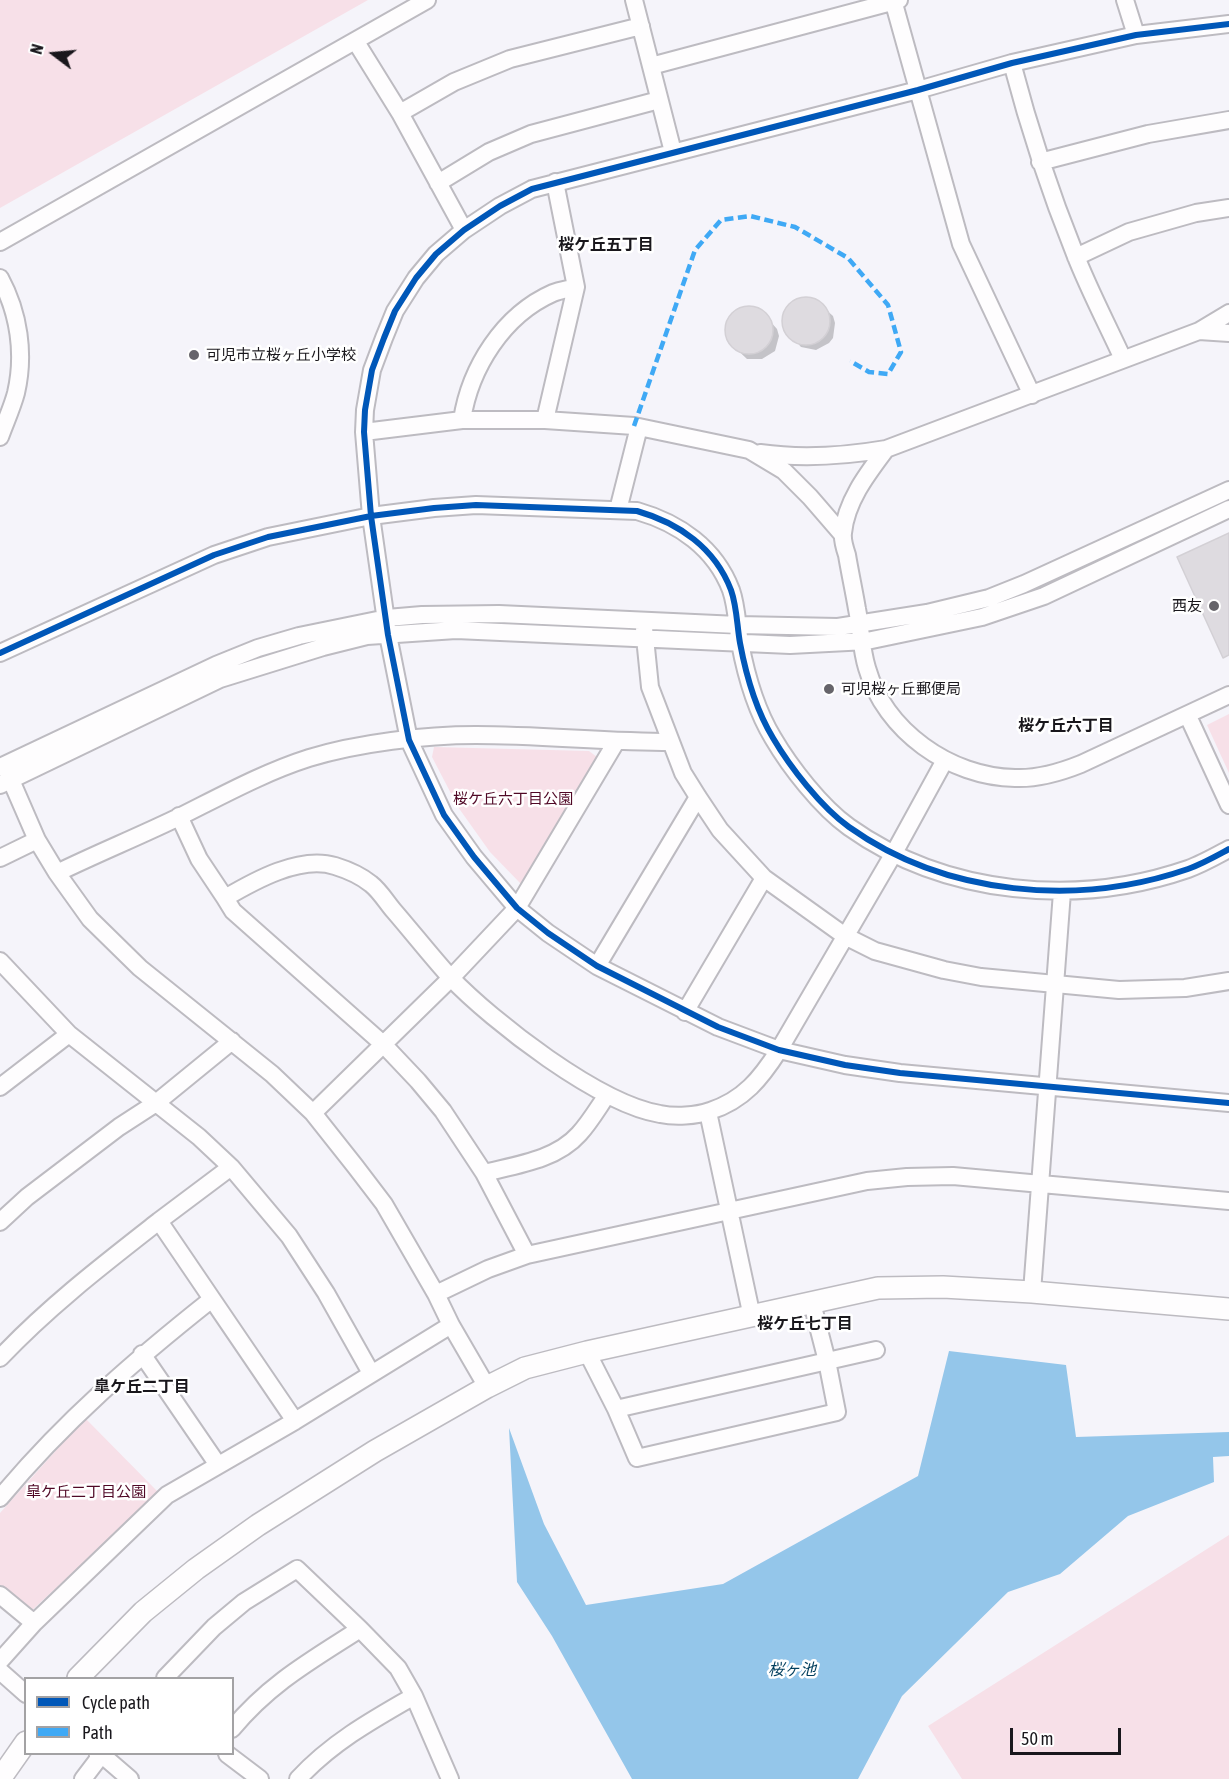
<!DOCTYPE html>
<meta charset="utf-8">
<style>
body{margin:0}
#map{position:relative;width:1229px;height:1779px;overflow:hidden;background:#f5f4fa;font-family:"Asap Condensed",sans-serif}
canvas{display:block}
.legend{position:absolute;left:24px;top:1677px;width:210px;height:78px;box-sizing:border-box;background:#fff;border:2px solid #a3a2a4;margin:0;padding:8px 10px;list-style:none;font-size:18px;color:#19171c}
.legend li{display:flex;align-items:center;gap:12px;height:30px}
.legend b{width:30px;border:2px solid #a3a2a4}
.north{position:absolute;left:24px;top:24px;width:60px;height:60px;-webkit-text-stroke:4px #fff;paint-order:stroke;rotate:286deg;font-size:16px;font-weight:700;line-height:24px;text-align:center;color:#19171c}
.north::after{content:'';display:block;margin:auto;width:21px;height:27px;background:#19171c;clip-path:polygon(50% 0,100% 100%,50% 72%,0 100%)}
.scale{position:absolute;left:1010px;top:1728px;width:111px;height:27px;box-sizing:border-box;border:3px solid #19171c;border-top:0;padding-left:8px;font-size:18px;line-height:21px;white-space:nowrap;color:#19171c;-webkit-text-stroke:4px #fff;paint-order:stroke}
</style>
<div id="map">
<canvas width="1229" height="1779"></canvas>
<ul class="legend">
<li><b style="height:8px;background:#0057b8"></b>Cycle path</li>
<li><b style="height:8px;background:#3fa9f5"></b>Path</li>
</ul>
<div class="north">N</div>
<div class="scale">50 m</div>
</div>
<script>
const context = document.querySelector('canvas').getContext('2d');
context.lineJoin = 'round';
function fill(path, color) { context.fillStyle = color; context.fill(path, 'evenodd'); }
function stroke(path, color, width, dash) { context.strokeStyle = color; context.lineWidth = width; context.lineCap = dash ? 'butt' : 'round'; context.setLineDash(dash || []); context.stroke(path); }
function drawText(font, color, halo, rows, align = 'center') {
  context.font = font + ' "Asap Condensed","Noto Sans JP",sans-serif'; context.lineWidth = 5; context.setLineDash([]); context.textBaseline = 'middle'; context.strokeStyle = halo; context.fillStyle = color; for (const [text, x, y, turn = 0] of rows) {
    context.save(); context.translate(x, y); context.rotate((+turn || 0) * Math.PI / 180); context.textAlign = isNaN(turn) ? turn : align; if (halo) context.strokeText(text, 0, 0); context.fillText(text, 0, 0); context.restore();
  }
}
fill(new Path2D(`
 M0 0H368L0 208Z
 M1229 714V773L1207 725Z
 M434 747 589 751 597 757 521 884 490 852 458 807 432 757Z
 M85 1418 159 1493 29 1613 0 1588V1513Z
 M1229 1535V1779H962L928 1726Z`), '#f7e0e8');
fill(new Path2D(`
 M949 1351 1066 1365 1076 1437 1229 1432V1456L1213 1457 1214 1482 1128 1516 1060 1574 1008 1592 902 1696 858 1779H632L552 1636 517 1582 509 1428 544 1524 586 1605 723 1584 918 1476Z`), '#94c6ea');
fill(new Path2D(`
 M801 299 815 300 833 316 835 323 833 338 829 343 816 350 801 347 785 329V313L788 307Z
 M747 307 761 311 777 329 779 336 775 351 762 359H747L728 341 726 334 729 319 740 309Z`), '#0003');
const building = new Path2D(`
 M782 321a24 24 0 1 1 48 0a24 24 0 1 1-48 0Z
 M725 330a24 24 0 1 1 48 0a24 24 0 1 1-48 0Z
 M1229 533V655L1223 658 1177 557Z`);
fill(building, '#dedbe0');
stroke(building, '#d3d0d5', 1.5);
const minor = new Path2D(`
 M634 0 673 152
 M893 0 961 244 1032 395
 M1125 0 1136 35
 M1229 24 1136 35 1012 63 918 90 532 189 500 206 464 230 436 254 416 278 395 311 384 338 372 370 365 410 364 432 371 516 388 635 409 740 444 815 474 857 517 908 548 933 597 966 718 1027 779 1050 845 1065 900 1073 1229 1103
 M356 42 400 113 464 230
 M1012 63C1029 128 1050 192 1075 254 1089 290 1107 324 1123 359
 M651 66 899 0
 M400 113 454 82 510 59 641 26
 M1040 162 1148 134 1229 120
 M438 183 489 152 531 134 659 100
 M0 242 427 0
 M1076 257 1129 232 1196 213 1229 208
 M0 278C19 313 25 354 16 393 12 408 5 423 0 437
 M1229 313 1199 331 886 449C868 473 846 501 843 533 842 540 845 549 847 555 850 573 854 591 857 609 861 628 861 649 867 668 885 731 950 777 1015 778 1037 779 1061 772 1081 764L1229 695
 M1199 331 1229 333
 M462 420C470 368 503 315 553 293 560 290 569 289 576 287
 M545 420 576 287 555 182
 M364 432 462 420H545L634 426 749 450 784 471 810 497 842 534
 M760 453C802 459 845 456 886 449
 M618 510 639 427
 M644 628 650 687 683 773 698 797 720 830 764 878 845 936 875 951 944 970 981 977 1119 990 1185 988 1229 981
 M0 653 214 555 268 537 371 516 434 508 476 505 637 511C679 523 715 548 731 590 737 607 737 626 740 643 746 675 756 710 773 738 790 767 821 807 849 827 946 896 1078 907 1188 869 1202 864 1216 856 1229 849
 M1188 716 1229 805
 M0 767 216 665 258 648 299 636 387 618 422 615 499 614 738 625 838 627 927 613 989 598 1024 584 1229 490
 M7 771 37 840 57 873 90 919 140 968 272 1074 313 1113 355 1166 384 1204 436 1294 451 1325 487 1387
 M0 785 220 679 323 647 367 636 456 630 790 645 867 641 982 617 1044 596 1229 509
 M179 816 199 859 225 898C254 881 300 855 335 866 348 870 360 875 371 884 380 891 387 903 394 911 413 933 431 956 450 977 493 1022 599 1104 660 1114 675 1117 696 1116 710 1111 744 1100 761 1078 779 1050L894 853 945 760
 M0 858 37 840
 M57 873C98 853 140 836 181 816 223 795 265 772 309 758 358 743 425 735 476 735 541 735 606 742 671 742
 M225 898 233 911 383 1044 418 1081 443 1111 484 1173 527 1255
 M0 961 69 1034 199 1137 231 1167 159 1221 212 1299C135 1360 63 1422 0 1498
 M597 966 698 797
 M685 1012 764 878
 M0 1087 69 1034
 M708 1112 752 1317
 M313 1113 451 978 517 908 616 742
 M231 1167 289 1236 326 1293 371 1373
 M484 1173C516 1165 556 1160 579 1134 590 1122 598 1108 607 1095
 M0 1222 27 1197 119 1127 156 1103 232 1041
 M1032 1292 1062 892
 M436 1294 488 1269 527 1255 867 1181 907 1177 953 1176 1229 1201
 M212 1299 295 1421
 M587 1352 616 1409 637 1458 837 1412 827 1361 812 1303
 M142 1354 218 1465
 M0 1358C48 1307 104 1264 159 1221
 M616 1409 876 1350
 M0 1595 34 1623
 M0 1661 34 1623 167 1495 295 1421 451 1325
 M0 1671 26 1694
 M165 1678 214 1627 244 1602 297 1569 360 1629 398 1668 414 1696 450 1779
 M232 1729C270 1683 312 1660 360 1629
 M101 1754 130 1779
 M227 1754 260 1779
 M83 1779 102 1754
 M298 1779C331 1743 372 1720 414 1696`);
const tertiary = new Path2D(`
 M78 1678 143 1612 196 1569 258 1525 375 1451 487 1387 525 1368 587 1352 878 1288 943 1287 1032 1292 1229 1309
 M100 1754H101
 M0 1779 26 1742`);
stroke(minor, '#bdbbc1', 20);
stroke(tertiary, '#bdbbc1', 24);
stroke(minor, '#fefdfe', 16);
stroke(tertiary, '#fefdfe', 21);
stroke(new Path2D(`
 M634 426 695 250 721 220 750 216 795 227 848 258 888 305 901 352 888 374 869 372 850 361`), '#3fa9f5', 4.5, [9, 4.5]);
stroke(new Path2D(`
 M1229 24 1136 35 1012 63 918 90 532 189 500 206 464 230 436 254 416 278 395 311 384 338 372 370 365 410 364 432 371 516 388 635 409 740 444 815 474 857 517 908 548 933 597 966 718 1027 779 1050 845 1065 900 1073 1229 1103
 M0 653 214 555 268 537 371 516 434 508 476 505 637 511C679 523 715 548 731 590 737 607 737 626 740 643 746 675 756 710 773 738 790 767 821 807 849 827 946 896 1078 907 1188 869 1202 864 1216 856 1229 849`), '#0057b8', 6);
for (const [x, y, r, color] of [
 [194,355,6,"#66646a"],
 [1214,606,6,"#66646a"],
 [829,689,6,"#66646a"]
]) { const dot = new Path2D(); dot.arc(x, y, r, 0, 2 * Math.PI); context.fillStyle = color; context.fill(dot); stroke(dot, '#fff', 2); }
drawText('15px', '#19171c', '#fff', [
 ["可児市立桜ヶ丘小学校",206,355],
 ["西友",1202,606,"right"],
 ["可児桜ヶ丘郵便局",841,689]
], 'left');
drawText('15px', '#500826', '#fff', [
 ["桜ケ丘六丁目公園",513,799],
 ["皐ケ丘二丁目公園",86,1492]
]);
drawText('bold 16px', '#19171c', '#fff', [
 ["桜ケ丘五丁目",606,245],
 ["桜ケ丘六丁目",1066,726],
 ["桜ケ丘七丁目",805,1324],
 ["皐ケ丘二丁目",142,1387]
]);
drawText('italic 16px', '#003e5d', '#fff', [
 ["桜ヶ池",792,1670]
]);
</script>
